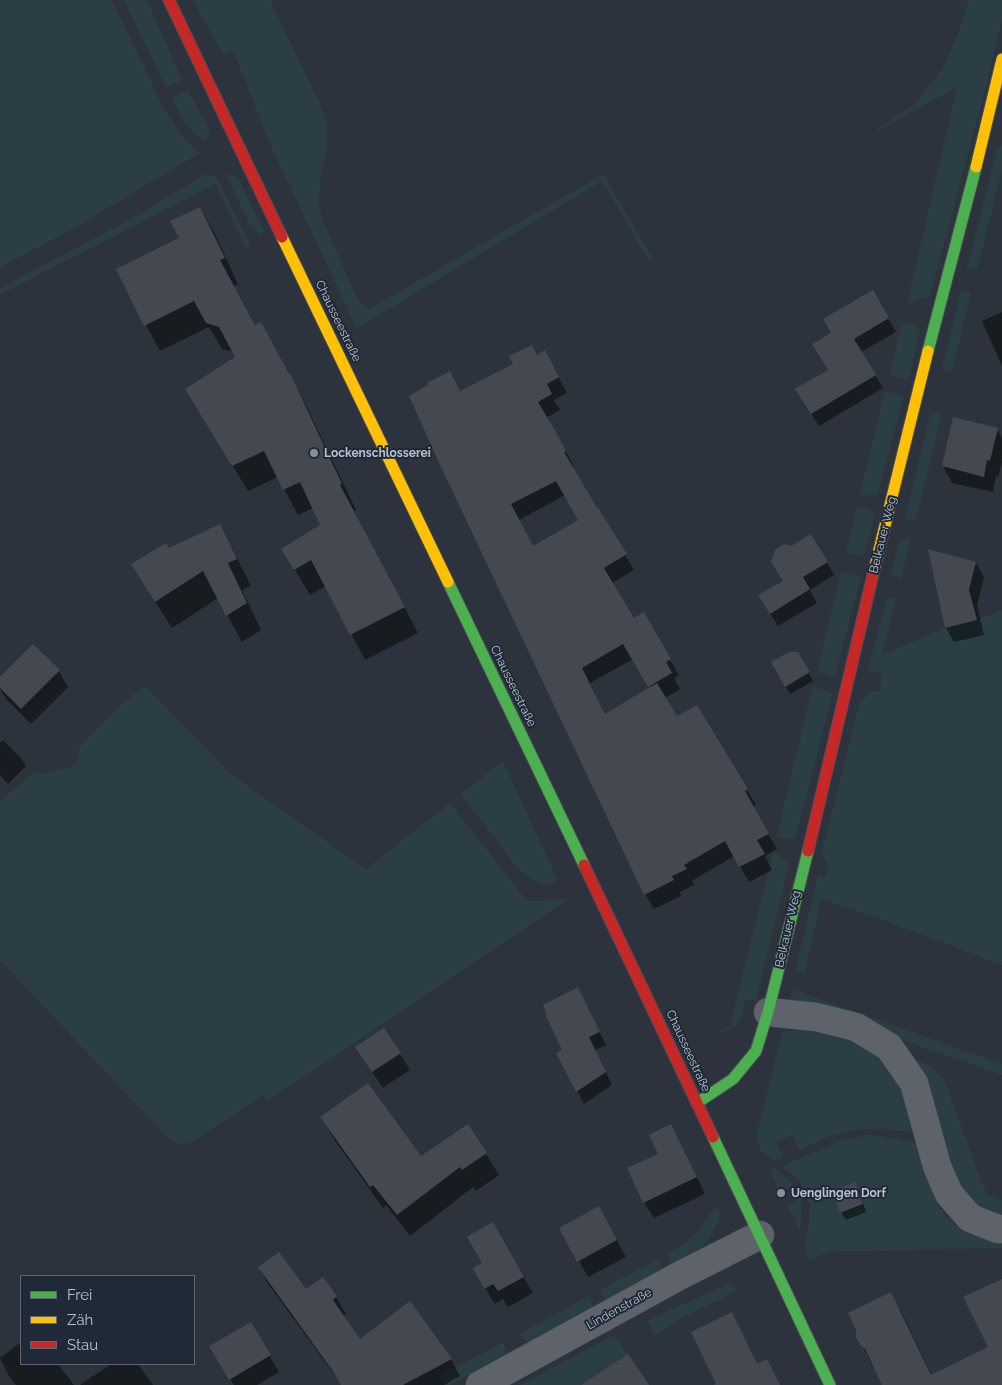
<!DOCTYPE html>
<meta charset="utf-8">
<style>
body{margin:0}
#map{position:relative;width:1002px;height:1385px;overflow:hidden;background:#2d333d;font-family:Raleway,sans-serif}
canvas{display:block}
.legend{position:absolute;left:20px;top:1275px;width:175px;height:90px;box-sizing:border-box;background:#202938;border:1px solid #5d6573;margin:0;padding:6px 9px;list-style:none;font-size:15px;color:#b9c0cc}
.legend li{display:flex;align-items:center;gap:10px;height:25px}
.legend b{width:25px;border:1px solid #5d6573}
</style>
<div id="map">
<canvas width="1002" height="1385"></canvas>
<ul class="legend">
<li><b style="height:6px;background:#4caf50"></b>Frei</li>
<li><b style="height:6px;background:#ffc107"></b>Zäh</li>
<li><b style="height:6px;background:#c62828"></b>Stau</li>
</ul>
</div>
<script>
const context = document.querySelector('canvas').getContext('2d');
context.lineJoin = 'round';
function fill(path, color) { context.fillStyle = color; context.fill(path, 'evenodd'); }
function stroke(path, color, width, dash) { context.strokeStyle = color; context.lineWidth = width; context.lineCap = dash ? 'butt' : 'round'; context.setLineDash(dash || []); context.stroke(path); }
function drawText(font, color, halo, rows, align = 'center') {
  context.font = font + ' Raleway,sans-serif'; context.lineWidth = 4; context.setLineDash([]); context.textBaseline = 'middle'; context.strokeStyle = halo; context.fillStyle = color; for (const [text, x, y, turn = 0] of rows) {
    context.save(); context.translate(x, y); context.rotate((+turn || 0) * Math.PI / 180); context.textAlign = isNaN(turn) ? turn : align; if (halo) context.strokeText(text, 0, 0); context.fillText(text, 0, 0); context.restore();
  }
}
fill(new Path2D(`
 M0 0H112L164 109 182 136 200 153 71 230 0 267Z
 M124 0H147L182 80 166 88Z
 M193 0H270L321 106 327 125V147L321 177 318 202 323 221 351 285 360 302 369 309 603 174 653 258 649 261 602 181 359 327H355L339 290 269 142 233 50 223 55Z
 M969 0H1002V19L988 79 930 296 907 304 957 87 865 138 914 104 943 68 961 26Z
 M187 90 210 129 206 142 194 133 185 123 171 98Z
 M1002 145V170L977 271 967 268 997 148Z
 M225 173 239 179 264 231 261 236 251 227Z
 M203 175H212L218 179 250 245 246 249 215 184 0 295V288L131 219Z
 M961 290 971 292 952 372 942 369Z
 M902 323 915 324 920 330 909 379 889 376Z
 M885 391 904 396 878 494 871 496 860 494Z
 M942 412 916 520 905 519 930 414Z
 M857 506 869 508 875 514 864 556 846 553Z
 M911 536 901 579 891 575 899 541Z
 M841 572 861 577 835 677 817 672Z
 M887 597 896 599 882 655 945 628 977 620 1002 610V965L883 920 821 899 805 973 795 971 818 876 825 877 828 865 822 852 859 704 871 692 880 691 881 672 867 673Z
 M145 686 232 775 366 869 450 803 527 901 569 899 267 1101 262 1096 190 1143H175L161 1131 0 960V801L36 771 45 774 76 765 80 747 119 706Z
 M813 686 833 693 795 839 776 838Z
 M503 761 558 881 546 885 535 881 518 869 461 794Z
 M773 851 789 864 756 1001 746 999 741 1017 736 1027 715 1033 730 1026Z
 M793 988 800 992 1002 1064V1075L882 1033 789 1004Z
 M801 1030C819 1030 837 1032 854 1039 872 1046 897 1079 906 1096 912 1107 915 1121 919 1133 890 1129 862 1126 834 1135 822 1138 810 1145 799 1151L792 1135 777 1142 783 1157 774 1161 762 1152 756 1139 782 1032Z
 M905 1056 929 1065 944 1079 986 1194 1002 1200V1221L994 1220 955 1192Z
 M869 1135 921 1142 936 1202 948 1219 969 1234 990 1238H1002V1248L828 1252 809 1260 804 1245 809 1224 810 1207 805 1192 798 1179 781 1166 843 1140Z
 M775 1168C801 1190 805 1196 800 1231L788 1206 797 1202 790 1187 779 1191 770 1170Z
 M718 1207 720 1214 719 1221 707 1241 694 1253 671 1265 666 1254C689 1241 699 1234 713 1209Z
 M658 1259 663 1269 606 1300 600 1290Z
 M727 1285 733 1286 739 1290 682 1318 655 1336 647 1320Z
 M589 1296 594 1307 528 1343 519 1334Z
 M614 1335 628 1354 581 1385H520Z
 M504 1342 506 1354 450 1385H448L439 1376Z`), '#2a3e43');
fill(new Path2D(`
 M200 208 215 234 238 284 234 286 256 326 290 375 304 401 356 510 354 511 418 633 365 660 326 586 310 595 283 550 321 526 313 508 298 515 278 477 248 491 202 415 236 357 234 352 222 349 209 327 160 351 146 325 117 269 181 239Z
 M872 292 896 332 861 352 883 388 819 426 804 402 829 370 832 334Z
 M1002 312V366L982 321Z
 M537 356 553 367 567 393 554 400 560 410 546 418 564 448 574 467 572 468 597 510 598 509 634 570 612 583 634 620 643 614 679 675 674 678 680 689 665 698 676 718 697 706 756 805 752 807 777 849 765 856 772 870 749 882 734 856 692 881 694 885 680 892 681 896 654 909 645 894 460 392ZM565 495 580 520 533 548 519 520ZM633 659 650 688 606 716 590 683Z
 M954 419 997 429 1002 438V462L998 477 996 476 993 492 952 483 943 466Z
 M219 526 234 552 251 586 242 590 261 630 242 642 218 598 172 628 148 591 169 550Z
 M811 535 834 575 810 590 817 603 778 626 760 596 784 581 791 547Z
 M976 563 984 577 977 605 984 635 954 642 946 628Z
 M797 653 813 681 790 694 773 663Z
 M59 671 68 687 31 724 6 699 0 689V679Z
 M3 740 21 758 26 766 8 784 0 775V743Z
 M585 1002 606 1045 595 1050 612 1085 584 1104 558 1053 564 1050Z
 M384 1029 410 1070 383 1088 366 1063Z
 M322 1118 421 1158 468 1126 486 1154 499 1175 476 1191 473 1187 410 1236 386 1205 383 1208 334 1139Z
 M671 1126 680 1142 705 1194 654 1218 644 1202 659 1155Z
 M854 1184 859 1191 866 1212 846 1220 841 1212Z
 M493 1224 533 1293 508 1307 503 1299 495 1304 485 1288 483 1264Z
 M608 1224 626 1257 588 1277 579 1261Z
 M259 1268 306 1291 323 1278 336 1297 346 1314 343 1316 360 1341 451 1359 460 1376 444 1385H342L269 1285Z
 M1002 1280V1385H883L857 1336 891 1294 902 1313 932 1376 989 1348Z
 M250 1323 279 1372 257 1385H234L211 1346Z
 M21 1342V1364H58L74 1385H16L9 1376 0 1358Z
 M111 1364H138L153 1385H80Z`), '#0007');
fill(new Path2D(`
 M200 207 225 258 220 260 255 325 261 322 289 374 290 373 342 484 340 485 405 607 350 635 311 560 294 570 281 549 320 525 300 482 283 490 264 451 232 466 185 389 235 357 219 327 206 323 194 301 144 326 116 269 179 238 170 221Z
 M873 290 889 318 854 339 876 375 811 414 795 389 828 370 812 344 831 333 823 319Z
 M532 345 537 355 545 350 559 377 547 384 552 394 538 402 556 432 566 451 564 452 597 508H598L627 554 604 568 634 618 644 612 671 659 666 662 672 673 648 687 623 644 582 668 605 714 657 683 677 716 697 705 748 789 745 791 769 834 757 840 765 854 739 867 725 841 684 865 687 869 672 876 674 880 644 895 441 467 409 396 428 385 427 383 450 371 460 391 513 364 509 356ZM556 481 578 520 533 546 511 504Z
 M953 417 998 428 990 461 987 460 984 477 942 466Z
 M220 524 237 559 228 563 247 603 226 616 203 571 155 602 131 564 166 543 169 548Z
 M811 534 828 562 803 577 810 589 770 614 758 595 783 581 771 562 775 550 784 544 791 546Z
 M928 549 976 562 969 590 977 620 945 628Z
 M33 644 60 670 21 709 0 688V677Z
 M789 652H798L810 672 785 687 771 662Z
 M578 987 600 1032 589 1037 606 1072 576 1092 556 1053 562 1050 546 1016V1013L543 1005Z
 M384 1028 401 1053 372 1072 355 1047Z
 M368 1083 421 1156 468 1124 487 1153 462 1170 460 1167 397 1215 373 1185 370 1187 320 1117Z
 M671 1124 697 1177 643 1203 627 1168 658 1154 649 1135Z
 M855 1182 863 1204 840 1213 832 1191Z
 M599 1206 617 1240 577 1262 559 1228Z
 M493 1222 524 1277 498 1291 493 1284 484 1289 473 1268 482 1263 467 1237Z
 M279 1252 306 1289 323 1277 337 1296 333 1300 360 1339 410 1301 452 1359 403 1385H341L332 1370 258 1267Z
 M1002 1279V1385H882L865 1349 860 1345 856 1337V1330L848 1313 891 1292 931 1375 988 1347 963 1297Z
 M732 1312 757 1364 767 1359 780 1385H713L716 1384 691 1332Z
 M251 1322 271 1355 229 1380 209 1346Z
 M628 1354 649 1385H581Z`), '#444951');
const street = new Path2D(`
 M768 1012 816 1017 856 1027 889 1047 914 1083 937 1166 949 1194 970 1218 998 1229H1002
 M480 1385 679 1276 760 1235`);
const fast = new Path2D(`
 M928 351 976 167
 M448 582 584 865
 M697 1103 733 1079 756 1051 768 1012 808 851
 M713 1137 830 1385`);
const slow = new Path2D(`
 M976 167 1002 59
 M282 237 448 582
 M875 566 928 351`);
const jam = new Path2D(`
 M169 0 282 237
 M808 851 875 566
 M584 865 713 1137`);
stroke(street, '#4a4e55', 29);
stroke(fast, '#4a4e55', 13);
stroke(slow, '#4a4e55', 13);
stroke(jam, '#4a4e55', 13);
stroke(street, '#5e626a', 28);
stroke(fast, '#4caf50', 11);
stroke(slow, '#ffc107', 11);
stroke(jam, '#c62828', 11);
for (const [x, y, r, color] of [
 [314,453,5,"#888f9a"],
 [781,1193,5,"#888f9a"]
]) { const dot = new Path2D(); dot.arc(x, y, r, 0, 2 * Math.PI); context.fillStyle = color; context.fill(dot); stroke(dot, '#202938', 2); }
drawText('12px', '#b9c0cc', '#202938', [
 ["Chausseestraße",338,321,64],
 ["Belkauer Weg",883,535,-76],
 ["Chausseestraße",513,686,64],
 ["Belkauer Weg",788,929,-77],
 ["Chausseestraße",688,1051,65],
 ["Lindenstraße",619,1309,-29]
]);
drawText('bold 12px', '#b9c0cc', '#202938', [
 ["Lockenschlosserei",324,453],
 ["Uenglingen Dorf",791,1193]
], 'left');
</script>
